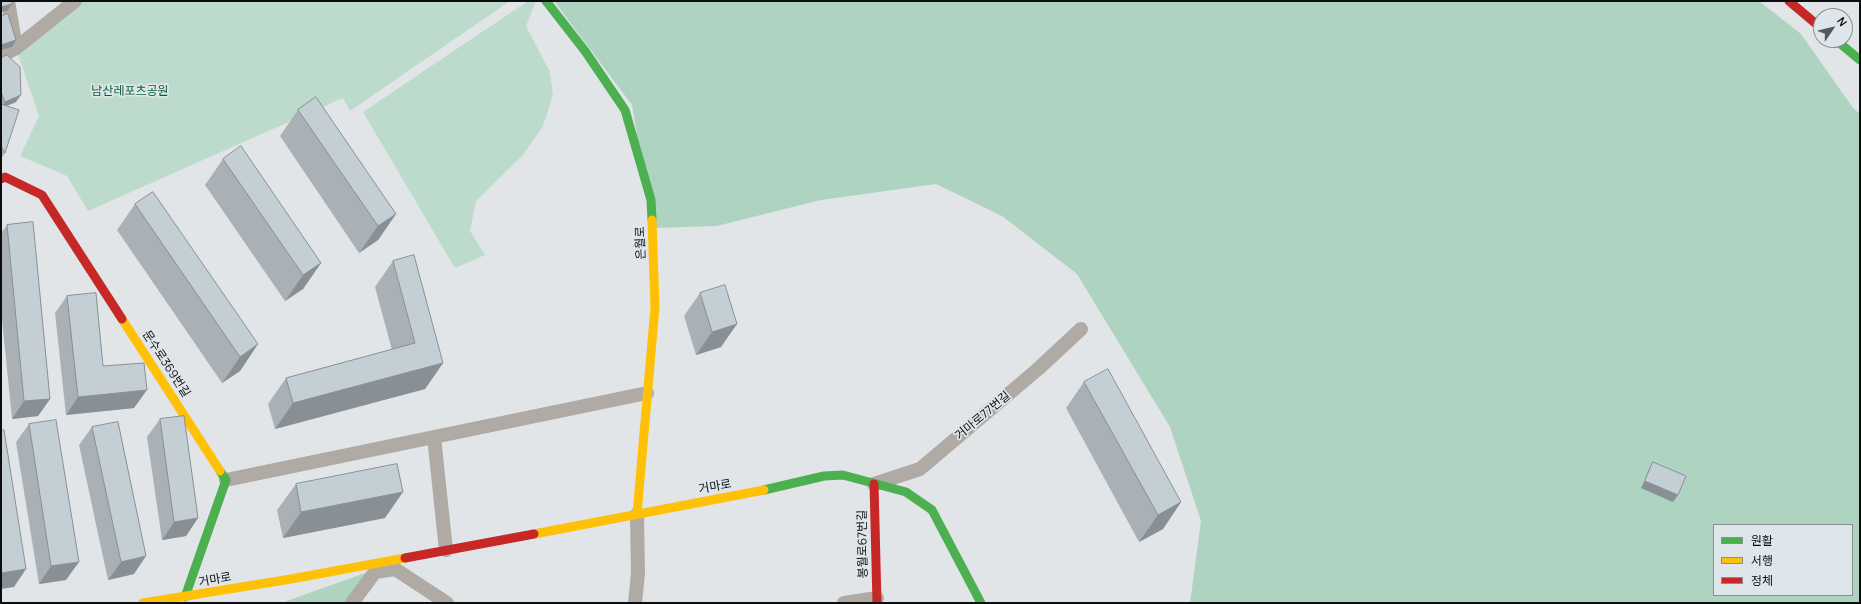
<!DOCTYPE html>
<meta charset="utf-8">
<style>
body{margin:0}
#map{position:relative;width:1861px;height:604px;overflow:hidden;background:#e2e5e8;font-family:Manrope,"Noto Sans KR",sans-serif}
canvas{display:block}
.frame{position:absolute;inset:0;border:2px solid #0b0d0f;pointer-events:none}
.legend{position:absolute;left:1713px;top:524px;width:140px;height:72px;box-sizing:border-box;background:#dfe6eb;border:1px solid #8a8f93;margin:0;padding:5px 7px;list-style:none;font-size:12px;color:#0b0d0f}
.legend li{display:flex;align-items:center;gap:8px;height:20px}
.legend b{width:20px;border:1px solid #8a8f93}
.north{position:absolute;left:1813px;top:8px;width:40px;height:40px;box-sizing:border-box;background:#dfe6eb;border:1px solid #8a8f93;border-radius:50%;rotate:55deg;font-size:11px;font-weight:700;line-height:16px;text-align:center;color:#0b0d0f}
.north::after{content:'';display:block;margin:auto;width:14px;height:18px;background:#56595b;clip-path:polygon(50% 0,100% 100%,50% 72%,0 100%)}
</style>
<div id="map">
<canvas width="1861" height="604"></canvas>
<div class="frame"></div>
<ul class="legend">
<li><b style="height:5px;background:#4caf50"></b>원활</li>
<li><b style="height:5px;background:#ffc107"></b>서행</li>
<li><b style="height:5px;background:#c62828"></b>정체</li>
</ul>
<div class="north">N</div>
</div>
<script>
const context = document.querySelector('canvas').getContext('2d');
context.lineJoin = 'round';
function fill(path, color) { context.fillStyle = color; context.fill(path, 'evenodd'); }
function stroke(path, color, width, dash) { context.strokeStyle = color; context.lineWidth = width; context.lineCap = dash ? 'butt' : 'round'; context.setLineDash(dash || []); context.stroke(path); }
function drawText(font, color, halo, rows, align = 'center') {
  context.font = font + ' Manrope,"Noto Sans KR",sans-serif'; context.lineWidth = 3.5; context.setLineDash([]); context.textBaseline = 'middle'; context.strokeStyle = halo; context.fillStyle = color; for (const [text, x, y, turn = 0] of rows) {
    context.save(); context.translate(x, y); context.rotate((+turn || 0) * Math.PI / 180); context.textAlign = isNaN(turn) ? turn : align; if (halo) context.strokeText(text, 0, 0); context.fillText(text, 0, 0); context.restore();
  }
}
fill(new Path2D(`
 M79 1H510L350 111 343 98 88 211 67 176 20 156 39 116 16 48Z
 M528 1H536L526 26 550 72 553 95 543 126 523 155 476 201 470 231 485 255 455 268 363 112Z`), '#bddbcc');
fill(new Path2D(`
 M554 1H1759L1801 34 1853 108 1860 114V603H1190L1201 521 1170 427 1077 274 1002 216 936 184 821 200 717 226 653 228 632 105ZM1714 525H1852V595H1714Z
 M368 572 345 603H281Z`), '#afd3c1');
stroke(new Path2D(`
 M8 1 16 48
 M1 56 16 48 75 1
 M434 437 446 550
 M226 480 647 393
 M874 484 920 469 1038 369 1081 329
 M352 603 375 572 395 569 447 603
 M635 603 638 573 637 514
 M844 603 877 598`), '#afaaa4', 14);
stroke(new Path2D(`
 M546 1 585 51 625 110 651 200 652 220
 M1836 40 1860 60
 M764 490 824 476 843 475 906 492 932 510 981 603
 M185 597 226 480 220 471`), '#4caf50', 9);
stroke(new Path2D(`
 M122 319 220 471
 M637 514 655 307 652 220
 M534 534 764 490
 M143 603 291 579 405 558`), '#ffc107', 9);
stroke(new Path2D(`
 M1789 1 1821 28
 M1 179 5 177 42 195 122 319
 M874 484 877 603
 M405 558 534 534`), '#c62828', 9);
fill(new Path2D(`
 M1 58 16 102 7 106 5 153 1 159Z
 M298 110 396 214 378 240 359 253 280 136Z
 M223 159 321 263 303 289 285 301 205 185Z
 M135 204 258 344 240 371 222 383 117 230Z
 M7 225 50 399 38 416 12 419 1 309V233Z
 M393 261 443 363 425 389 275 429 268 404 286 378 392 350 375 287Z
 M700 293 721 347 696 355 684 316Z
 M67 296 103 366 134 408 66 415 55 313Z
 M1084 382 1181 502 1163 529 1139 542 1066 408Z
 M160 419 198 518 186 536 162 540 147 437Z
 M29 424 66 580 39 584 16 442Z
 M92 427 134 574 108 580 79 445Z
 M1653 462 1678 495 1673 502 1641 488 1649 469Z
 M296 484 385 518 283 538 277 510Z`), '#a9b1b7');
fill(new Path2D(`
 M12 4 7 11 1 12V7Z
 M16 40 12 47 1 50V45Z
 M21 95 16 102 1 108 5 102Z
 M396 214 378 240 359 253 378 226Z
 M321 263 303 289 285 301 303 275Z
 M737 324 721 347 696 355 712 332Z
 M258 344 240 371 222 383 240 357Z
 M443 363 425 389 275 429 293 403Z
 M147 390 134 408 66 415 78 397Z
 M50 399 38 416 12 419 24 401Z
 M1645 481 1678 495 1673 502 1641 488Z
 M403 492 385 518 283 538 301 512Z
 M1181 502 1163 529 1139 542 1158 515Z
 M198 518 186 536 162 540 174 522Z
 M146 556 134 574 108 580 121 562Z
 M79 562 66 580 39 584 51 566Z
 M26 569 14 587 1 589V573Z`), '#899095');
const building = new Path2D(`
 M1 1H11L12 4 1 7Z
 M8 14 16 40 1 45V16Z
 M7 55 20 67 21 95 5 102 1 92V58Z
 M316 97 396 214 378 226 298 110Z
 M1 104 19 110 5 153 1 146Z
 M241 146 321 263 303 275 223 159Z
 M153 192 258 344 240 357 135 204Z
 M33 222 50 399 24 401 7 225Z
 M414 255 443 363 293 403 286 378 415 343 393 261Z
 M725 285 737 324 712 332 700 293Z
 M96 293 103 366 144 363 147 390 78 397 67 296Z
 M1108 369 1181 502 1158 515 1084 382Z
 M184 416 198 518 174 522 160 419Z
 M56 420 79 562 51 566 29 424Z
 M118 422 146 556 121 562 92 427Z
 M4 430 26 569 1 573V431Z
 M1653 462 1686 476 1678 495 1645 481Z
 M397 464 403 492 301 512 296 484Z`);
fill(building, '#c4ced5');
stroke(building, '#899095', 1);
drawText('12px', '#0e5c3b', '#dfe6eb', [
 ["남산레포츠공원",130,92]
]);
drawText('12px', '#0b0d0f', '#dfe6eb', [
 ["은월로",641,243,-92],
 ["문수로369번길",166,364,57],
 ["거마로77번길",983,416,-40],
 ["거마로",715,487,-10],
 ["봉월로67번길",863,544,-91],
 ["거마로",215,580,-10]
]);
</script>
